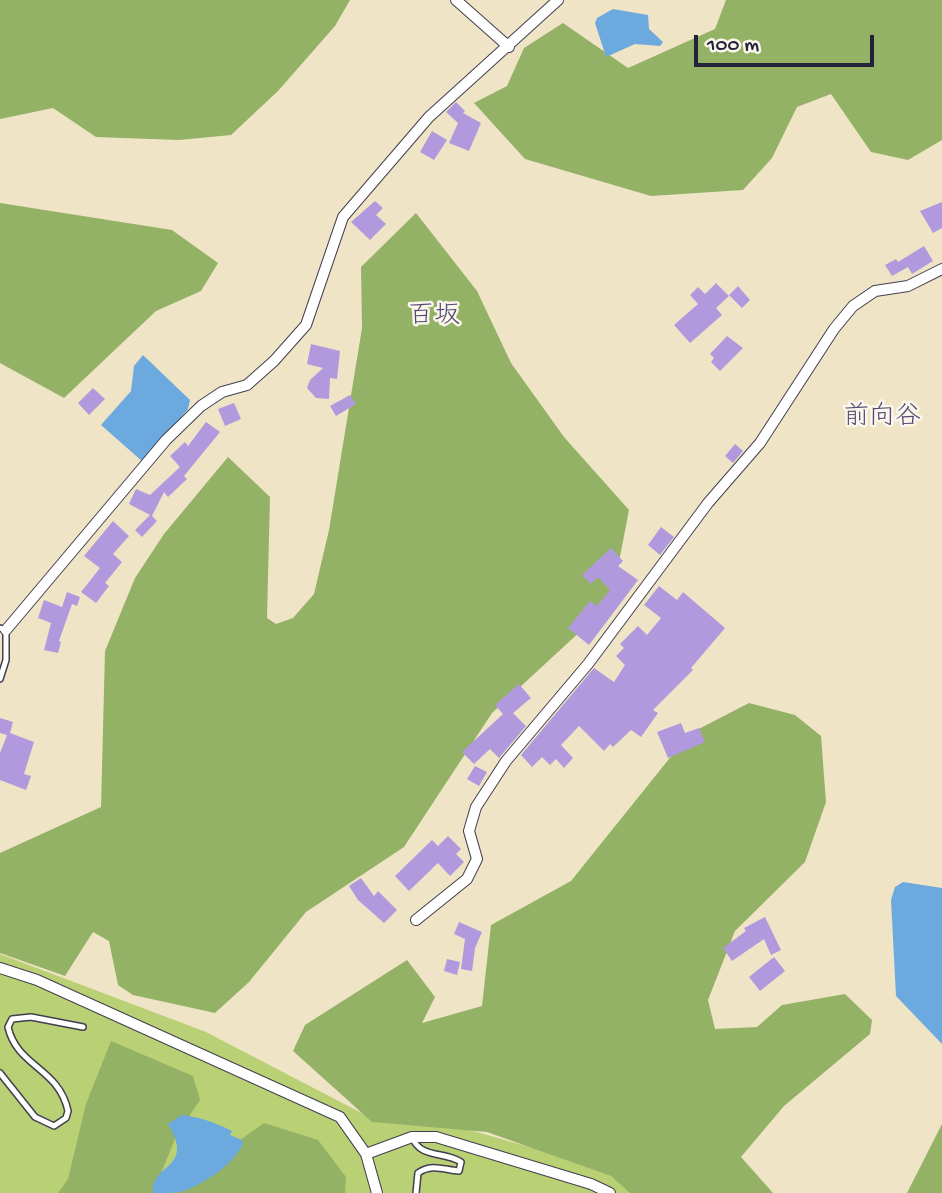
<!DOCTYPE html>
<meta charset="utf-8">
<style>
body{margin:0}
#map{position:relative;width:942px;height:1193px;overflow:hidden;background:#f0e4c7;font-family:"Gochi Hand",sans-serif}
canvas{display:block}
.scale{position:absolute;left:694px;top:35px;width:180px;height:32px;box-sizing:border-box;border:4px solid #22223b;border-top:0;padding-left:9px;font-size:21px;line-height:24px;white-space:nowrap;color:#22223b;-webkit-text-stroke:5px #fbf7ec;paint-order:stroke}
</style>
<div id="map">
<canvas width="942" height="1193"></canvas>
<div class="scale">100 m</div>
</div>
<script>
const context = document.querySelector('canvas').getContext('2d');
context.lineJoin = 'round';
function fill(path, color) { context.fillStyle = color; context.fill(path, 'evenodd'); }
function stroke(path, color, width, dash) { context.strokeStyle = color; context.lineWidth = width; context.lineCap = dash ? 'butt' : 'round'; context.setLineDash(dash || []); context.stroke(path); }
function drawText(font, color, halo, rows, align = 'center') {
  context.font = font + ' "Gochi Hand","Klee One",sans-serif'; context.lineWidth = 5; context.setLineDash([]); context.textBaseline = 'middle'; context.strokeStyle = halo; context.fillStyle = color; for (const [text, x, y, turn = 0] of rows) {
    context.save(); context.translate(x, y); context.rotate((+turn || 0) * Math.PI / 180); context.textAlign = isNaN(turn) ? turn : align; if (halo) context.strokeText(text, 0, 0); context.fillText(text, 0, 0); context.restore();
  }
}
fill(new Path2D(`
 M0 954 206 1032 379 1122 417 1115 649 1181 660 1193H0Z`), '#bad074');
fill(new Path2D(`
 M0 0H350L335 26 278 91 231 135 179 140 96 137 53 108 0 119Z
 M726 0H942V140L908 160 871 152 831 94 797 107 772 158 743 190 651 196 525 159 474 103 507 86 524 48 563 23 628 68 715 29Z
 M0 203 172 230 218 263 201 291 156 311 64 398 0 363Z
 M416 213 477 291 511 363 564 437 629 510 611 603 492 713 404 847 306 912 249 982 215 1013 133 995 118 985 109 941 93 932 65 976 0 953V853L101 807 105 651 135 578 164 534 228 457 270 497 267 618 276 624 293 618 314 594 329 530 362 328 361 267Z
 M749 703 795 715 821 736 826 802 805 862 735 931 708 1000 715 1029 757 1027 782 1005 845 994 872 1020 870 1034 784 1106 741 1157 773 1193H630L611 1176 487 1132 372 1122 293 1051 305 1025 407 960 435 997 422 1023 482 1006 491 925 571 881 689 734Z
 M111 1041 193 1076 200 1100 177 1134 153 1193H58L68 1179 86 1104Z
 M264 1123 318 1140 346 1177 345 1193H165Z
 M942 1124V1193H907Z`), '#93b266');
fill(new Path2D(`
 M613 9 648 15 649 29 663 42 660 46 635 44 606 57 595 23 597 18Z
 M143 355 190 400 188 409 143 462 101 425 131 391 134 366Z
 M903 882 942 888V1044L896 996 891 900 895 887Z
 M182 1115C200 1117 216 1123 232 1131L230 1135 242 1140 243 1144C232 1166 204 1184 181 1192 173 1193 161 1193 153 1193 150 1163 196 1170 168 1124Z`), '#6ca9de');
fill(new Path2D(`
 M456 102 465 111 463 113 481 123 469 151 449 143 458 123 446 112Z
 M432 131 447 140 434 160 420 152Z
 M375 201 383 208 376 215 386 224 370 240 351 222Z
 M942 202V228L933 233 920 211Z
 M924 246 933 261 912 274 908 267 892 276 885 265 896 259 898 262Z
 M716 283 729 296 716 308 722 315 690 343 674 325 698 304 690 295 698 287 705 294Z
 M738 286 750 300 742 308 729 295Z
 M727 336 743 348 720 371 711 362 714 358 710 354Z
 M311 344 340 351 337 379 330 378 329 399 316 398 307 388 310 380 323 368 307 364Z
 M93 388 105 399 89 415 78 403Z
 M350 395 356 404 336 416 330 406Z
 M234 403 241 419 225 426 218 409Z
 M206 422 220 432 184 476 187 479 168 497 164 492 152 516 157 521 142 537 135 530 150 515 129 504 136 489 150 495 180 467 170 456 185 442 188 446Z
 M735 444 743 451 733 463 725 456Z
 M113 521 129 536 113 554 122 562 105 583 109 586 96 603 81 592 100 568 84 556Z
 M661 527 674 537 660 555 648 545Z
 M611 548 623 561 618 566 638 580 589 645 568 628 590 601 597 606 610 590 598 577 591 584 582 575Z
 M659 586 677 600 683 592 725 628 691 668 693 670 653 710 658 713 641 737 631 730 613 747 610 744 604 751 579 726 561 745 573 758 564 768 556 759 550 765 542 757 532 767 521 755 594 668 614 682 625 665 616 656 624 648 620 644 638 626 647 635 661 618 644 605Z
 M67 592 80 597 77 606 72 604 59 641 61 642 58 653 44 650 51 623 38 618 44 600 62 607Z
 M519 684 531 698 513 713 526 726 499 758 490 749 474 764 462 752 503 714 495 705Z
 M0 718 13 722 10 733 34 742 24 774 31 776 26 790 0 780V753L7 735 0 733Z
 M681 723 685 733 699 728 705 742 668 758 657 732Z
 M475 766 487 772 479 786 467 779Z
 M448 836 461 849 456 854 464 862 450 876 438 863 409 891 395 876 432 840 438 846Z
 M361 878 374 896 378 891 397 910 384 923 358 900 349 886Z
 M765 917 781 950 771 955 764 939 732 961 723 948 746 931 744 928Z
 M459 922 482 932 475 948 472 971 461 969 465 939 454 934Z
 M774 957 785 971 760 991 749 977Z
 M447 959 460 962 457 975 444 971Z`), '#b199dd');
const service = new Path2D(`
 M0 628 6 630V660L0 679
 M0 1073 35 1117 54 1126 66 1118 68 1111C59 1068 17 1067 8 1027L12 1019 31 1017 83 1027
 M412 1137C420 1159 445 1151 461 1162L459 1171C444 1170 432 1163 418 1173L416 1193`);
const minor = new Path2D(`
 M456 0 509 47
 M6 630 166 440 201 406 222 392 247 385 274 361 306 325 343 217 429 117 558 0
 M416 920 467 879 477 859 469 831 476 807 506 761 588 664 708 503 760 443 834 329 853 306 875 291 908 286 942 269
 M0 968 37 980 340 1117 366 1154 377 1193
 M366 1154 412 1137H436L591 1184 610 1193`);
stroke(service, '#413f50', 8);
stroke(minor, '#413f50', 12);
stroke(service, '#fff', 5);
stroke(minor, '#fff', 10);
drawText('26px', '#544c74', '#fbf7ec', [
 ["百坂",434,318],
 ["前向谷",882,419]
]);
</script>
